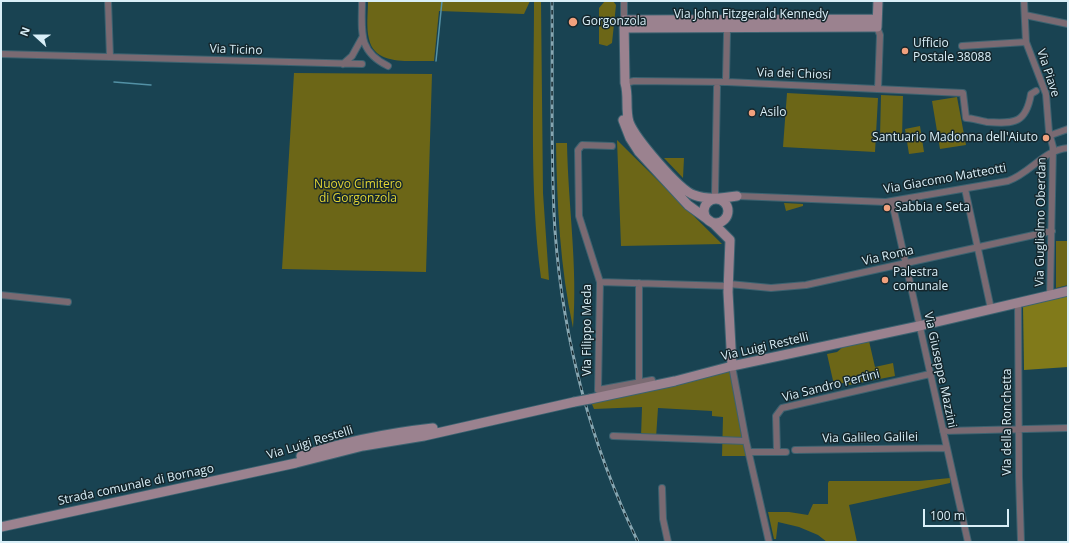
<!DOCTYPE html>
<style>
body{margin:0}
#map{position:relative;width:1069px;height:543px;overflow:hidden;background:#194352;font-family:"Open Sans",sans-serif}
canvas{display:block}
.frame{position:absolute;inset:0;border:2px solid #d9eff8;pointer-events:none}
.north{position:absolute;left:16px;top:16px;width:40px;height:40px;-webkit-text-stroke:3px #15272d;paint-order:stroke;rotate:291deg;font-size:11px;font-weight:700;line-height:16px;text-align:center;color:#d9eff8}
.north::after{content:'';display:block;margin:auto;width:14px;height:18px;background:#d9eff8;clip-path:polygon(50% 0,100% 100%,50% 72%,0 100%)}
.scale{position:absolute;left:923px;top:509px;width:86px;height:18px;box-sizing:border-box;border:2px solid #d9eff8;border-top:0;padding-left:5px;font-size:12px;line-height:14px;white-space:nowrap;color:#d9eff8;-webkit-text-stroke:3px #15272d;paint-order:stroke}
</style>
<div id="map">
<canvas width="1069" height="543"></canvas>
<div class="frame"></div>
<div class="north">N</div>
<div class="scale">100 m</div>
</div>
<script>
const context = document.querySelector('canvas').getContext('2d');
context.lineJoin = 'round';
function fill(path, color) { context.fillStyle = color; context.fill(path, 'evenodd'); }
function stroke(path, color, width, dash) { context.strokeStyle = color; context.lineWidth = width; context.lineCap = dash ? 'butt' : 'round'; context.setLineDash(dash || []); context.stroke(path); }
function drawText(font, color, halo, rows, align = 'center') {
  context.font = font + ' "Open Sans",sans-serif'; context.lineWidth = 3; context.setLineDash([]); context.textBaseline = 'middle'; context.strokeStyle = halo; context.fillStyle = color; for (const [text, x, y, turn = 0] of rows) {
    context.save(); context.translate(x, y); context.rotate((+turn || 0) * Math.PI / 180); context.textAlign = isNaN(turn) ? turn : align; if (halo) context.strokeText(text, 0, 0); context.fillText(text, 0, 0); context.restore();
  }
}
fill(new Path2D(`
 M368 1H530L524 14 439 11 434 61C412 60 375 67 369 39 366 27 368 13 368 1Z
 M534 1H541L543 193 549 280 541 278C529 187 534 93 534 1Z
 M605 1H613L616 5 612 43 607 46 599 44V8Z
 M294 73 432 74 426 272 282 269Z
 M787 93 878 98 875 152 783 147Z
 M881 95 903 96 902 138 880 137Z
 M957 97 966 145 940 149 932 101Z
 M920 126 924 152 909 154 905 129Z
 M617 140 722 244 621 246Z
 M556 143H567C568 205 578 267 573 328 560 267 557 206 556 143Z
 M664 158H684L683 178Z
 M784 203 803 204V206L786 211Z
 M1056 241H1068V285L1056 288Z
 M869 341 875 367 893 363 895 376 849 385 848 382 834 385 827 354 837 352 844 346Z
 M733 367 750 456H722L723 417 712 416V411L658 408 656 438 641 437 642 407 594 409 591 402Z
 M950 478V483L849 505 857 542H827L818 535 799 527 778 522 776 539H774L768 512H789L808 515 813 504H828V483L829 481H919Z`), '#6c6617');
fill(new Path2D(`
 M1068 295V367L1024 370 1023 305Z`), '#817a1a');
stroke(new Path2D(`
 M436 61 442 1
 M114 82 151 85`), '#5391a5', 1.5);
const street = new Path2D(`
 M108 1 110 57
 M362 1C362 31 357 51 388 66
 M624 1V20
 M1024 1 1026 42 1046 94 1049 132 1053 147 1050 295
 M1025 15 1068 24
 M877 27 880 35 878 89
 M962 46 1026 42
 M1 54 362 64
 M343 64 352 56 362 38
 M726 78 727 33
 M625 83 634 81 727 82 963 93 966 118C973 118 979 121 987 122 1015 124 1026 123 1031 94L1036 91
 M1051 135 1068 129
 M612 146 582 145 578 150 579 216 600 282 598 390 652 380
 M965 189 991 309
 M715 193 717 87
 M737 196 886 202 1008 181C1031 173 1043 150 1068 148
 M892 202 968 542
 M600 282 728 286
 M729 284 771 288 806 285 1052 231
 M1 295 68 302
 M1018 303 1019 477 1021 542
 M732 366 746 441 769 542
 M639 383V283
 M943 431 1068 428
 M613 436 746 441
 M795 450 946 448
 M749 452H786
 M777 452 776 416 782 408 930 374
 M662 488 663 519 668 542`);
const secondary = new Path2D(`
 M624 28 877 27 878 1
 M623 120 630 138 639 152 688 205 714 224 730 240 728 292 732 366
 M737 196C723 198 707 200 694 195 679 190 635 138 629 122 625 109 629 96 625 83L624 20 877 19
 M704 211a12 12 0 1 1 24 0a12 12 0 1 1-24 0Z
 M590 399 675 381 732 366 919 326 1068 291
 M301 456C343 442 388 433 433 428
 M1 527 296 463 363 446 424 436 574 402`);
stroke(street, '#3c6270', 8);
stroke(secondary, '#3c6270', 11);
stroke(street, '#7a6a72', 6);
stroke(secondary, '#9b828f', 9);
const rail = new Path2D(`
 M552 1C553 77 550 155 555 231 563 339 591 445 638 542`);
stroke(rail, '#87a6b1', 3);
stroke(rail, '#15272d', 1.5, [4.5]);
const secondaryBridge = new Path2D(`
 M574 402 590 399`);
stroke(secondaryBridge, '#3c6270', 11, []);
stroke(secondaryBridge, '#9b828f', 9);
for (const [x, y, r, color] of [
 [573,22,5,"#f1a17d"],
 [905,51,4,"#f1a17d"],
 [752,113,4,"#f1a17d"],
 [1046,138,4,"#f1a17d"],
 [887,208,4,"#f1a17d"],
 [885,280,4,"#f1a17d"]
]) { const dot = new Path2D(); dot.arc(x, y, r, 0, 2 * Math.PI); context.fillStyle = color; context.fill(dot); stroke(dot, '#15272d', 1.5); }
drawText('12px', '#d9eff8', '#15272d', [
 ["Via John Fitzgerald Kennedy",751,15],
 ["Via Ticino",236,50,2],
 ["Via Piave",1048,73,72],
 ["Via dei Chiosi",794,74,2],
 ["Via Giacomo Matteotti",945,179,-10],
 ["Via Guglielmo Oberdan",1041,222,-89],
 ["Via Roma",888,256,-13],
 ["Via Filippo Meda",588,330,-90],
 ["Via Luigi Restelli",765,347,-13],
 ["Via Giuseppe Mazzini",940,370,78],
 ["Via Sandro Pertini",831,386,-14],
 ["Via della Ronchetta",1008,422,-90],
 ["Via Galileo Galilei",870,438,-1],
 ["Via Luigi Restelli",310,443,-17],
 ["Strada comunale di Bornago",136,485,-12]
]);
drawText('12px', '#d9eff8', '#15272d', [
 ["Gorgonzola",582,22],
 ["Ufficio",913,44],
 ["Postale 38088",913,58],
 ["Asilo",760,113],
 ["Santuario Madonna dell'Aiuto",1038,138,"right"],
 ["Sabbia e Seta",895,208],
 ["Palestra",893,273],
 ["comunale",893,287]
], 'left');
drawText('12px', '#e2d533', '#15272d', [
 ["Nuovo Cimitero",358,185],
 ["di Gorgonzola",358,199]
]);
</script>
